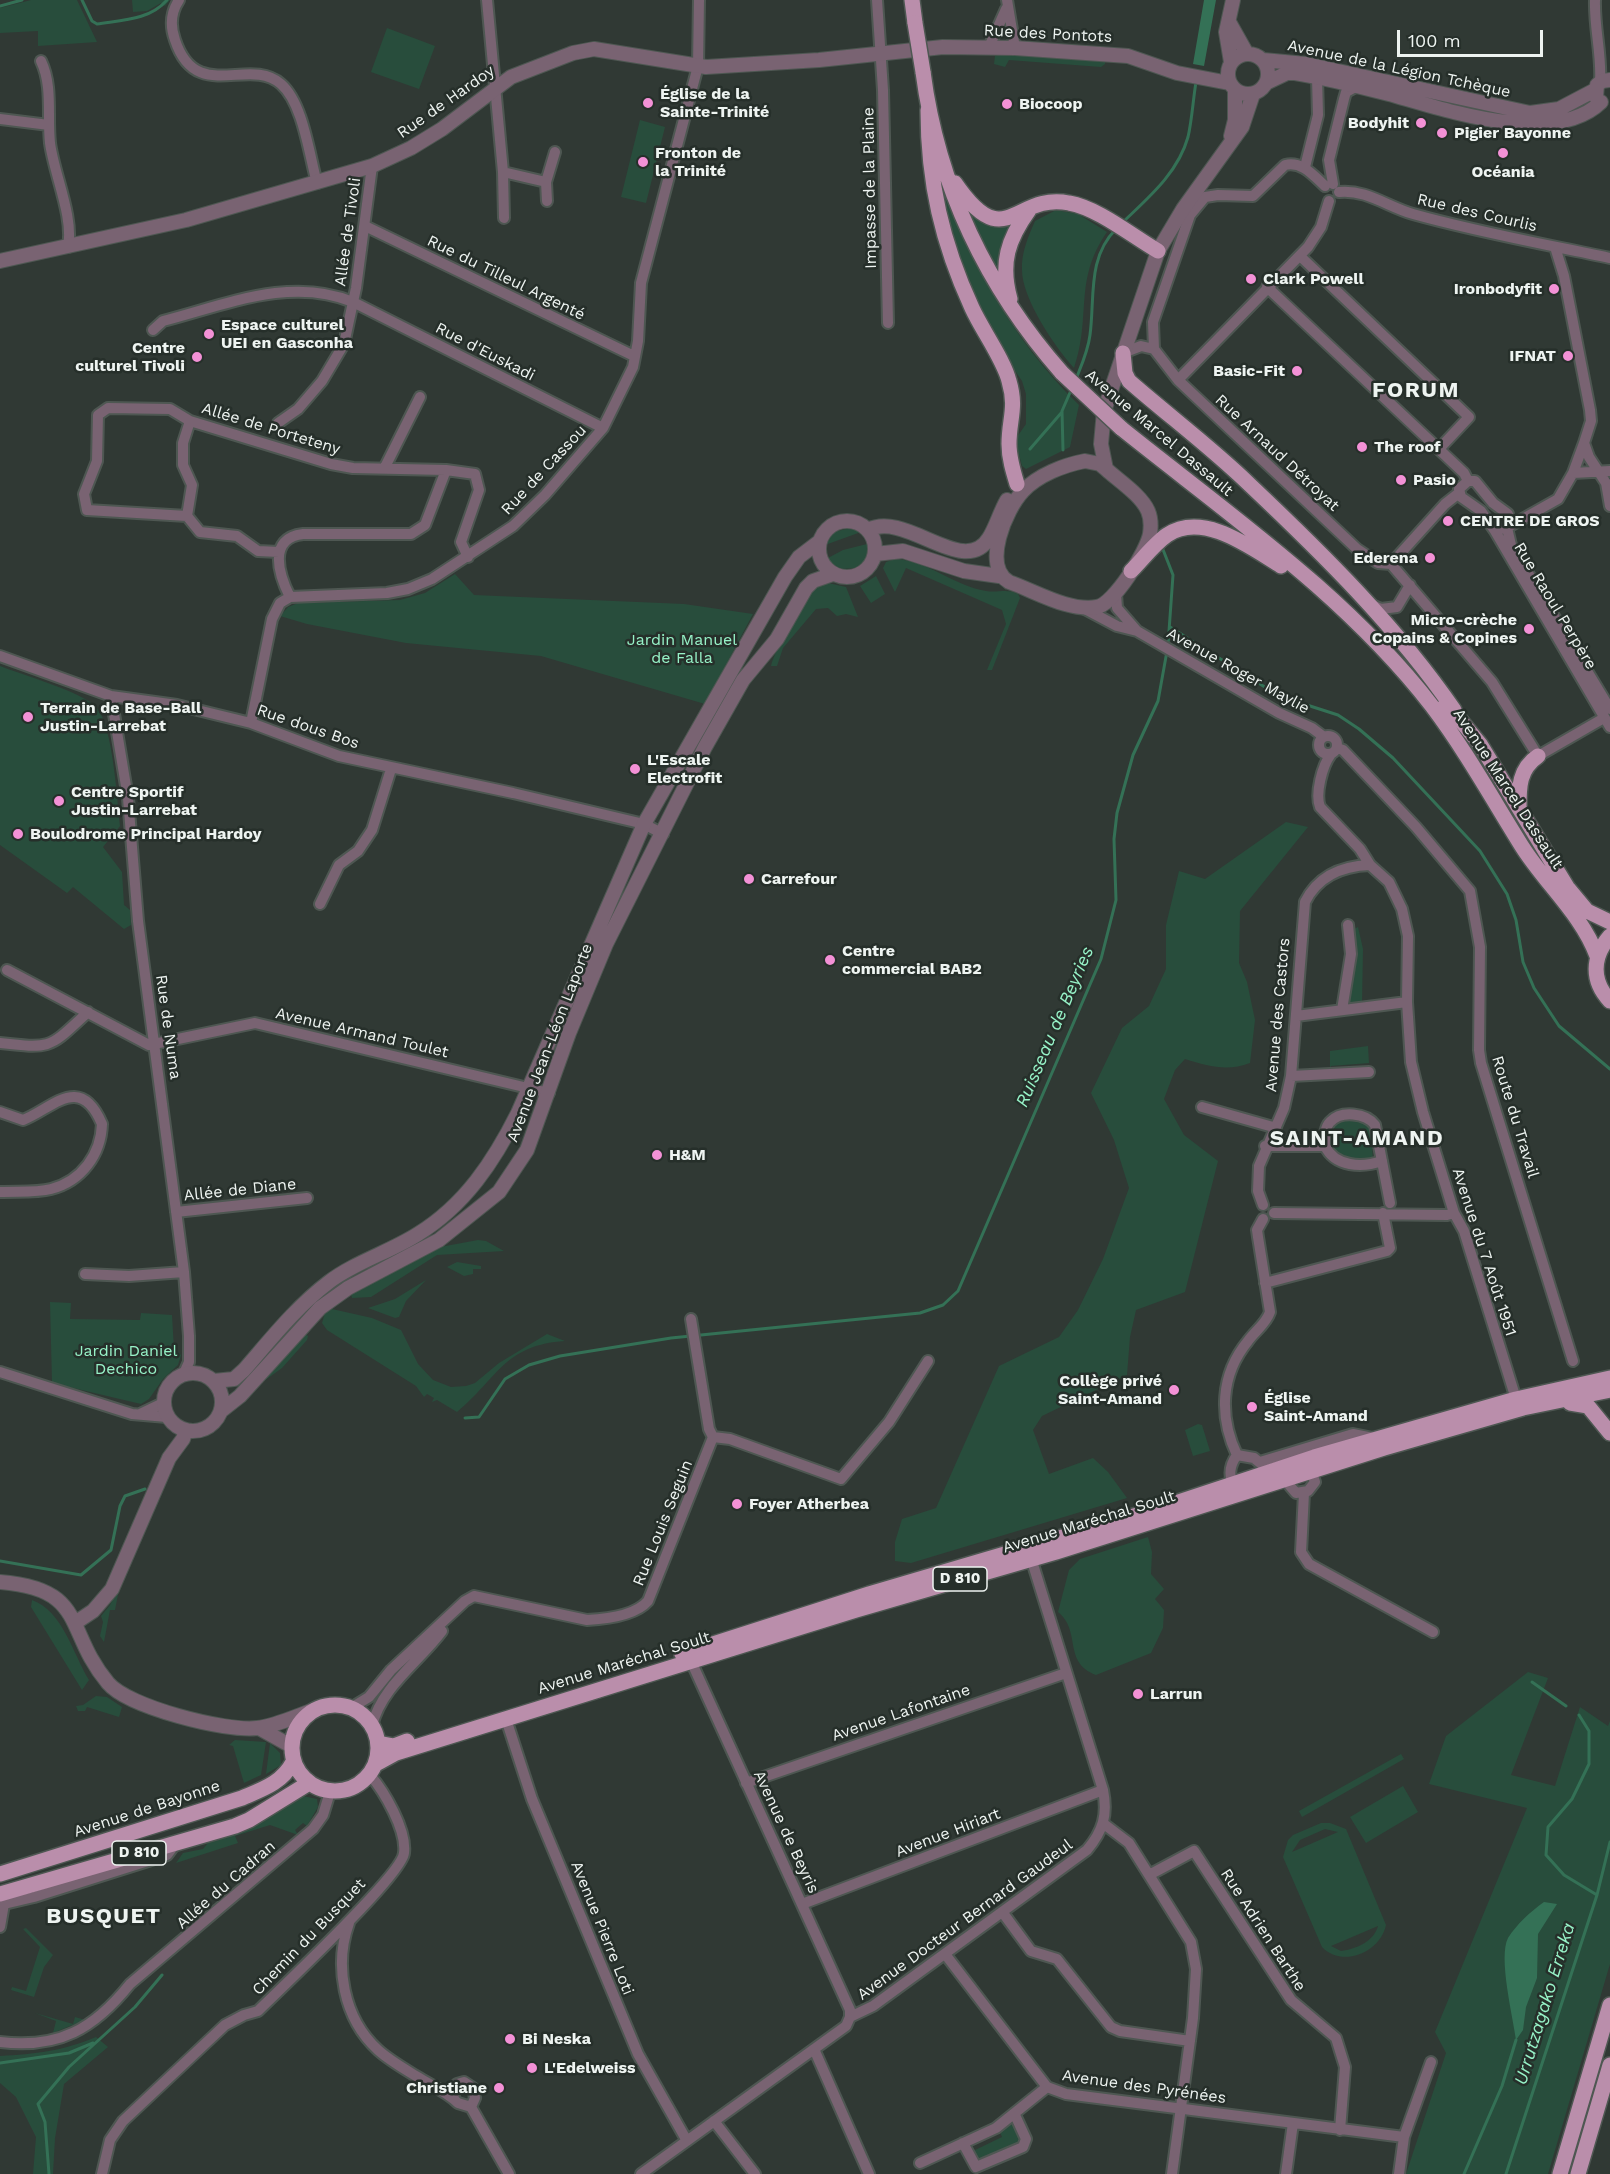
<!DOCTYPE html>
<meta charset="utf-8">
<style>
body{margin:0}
#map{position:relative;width:1610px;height:2174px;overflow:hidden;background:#303934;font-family:"Work Sans",sans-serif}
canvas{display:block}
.scale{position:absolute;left:1397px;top:30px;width:146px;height:27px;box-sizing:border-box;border:3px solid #eef4f1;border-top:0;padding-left:8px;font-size:18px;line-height:21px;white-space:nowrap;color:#eef4f1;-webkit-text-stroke:4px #262f2a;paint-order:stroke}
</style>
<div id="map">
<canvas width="1610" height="2174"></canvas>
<div class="scale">100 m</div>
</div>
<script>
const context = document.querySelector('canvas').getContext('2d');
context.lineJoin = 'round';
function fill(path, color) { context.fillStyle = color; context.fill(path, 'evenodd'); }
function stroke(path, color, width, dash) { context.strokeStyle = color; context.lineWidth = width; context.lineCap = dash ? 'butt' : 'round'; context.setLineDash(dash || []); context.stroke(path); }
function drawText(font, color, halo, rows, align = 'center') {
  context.font = font + ' "Work Sans",sans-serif'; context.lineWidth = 5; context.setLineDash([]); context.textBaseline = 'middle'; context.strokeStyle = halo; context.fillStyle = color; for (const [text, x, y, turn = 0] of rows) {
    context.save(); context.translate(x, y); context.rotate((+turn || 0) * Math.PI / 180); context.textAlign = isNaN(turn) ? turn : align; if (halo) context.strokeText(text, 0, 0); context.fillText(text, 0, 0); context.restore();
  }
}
fill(new Path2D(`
 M31 0H77L97 42 38 46V31L0 33V8Z
 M132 0H170L165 6 161 3 147 11 133 12Z
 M387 28 435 46 419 89 371 72Z
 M1003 53 1105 61V64L1101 67 1009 60 1005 67 994 64 995 56Z
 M640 120 665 127 646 203 621 197Z
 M934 163C965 253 1010 338 1079 405L1070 447 1026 469 1022 466 1016 443 1017 437 1026 424V394L1022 381 998 346 960 268Z
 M964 205 1013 222 1000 279Z
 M1056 210 1078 214 1107 232C1073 281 1092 316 1074 368 1055 347 1022 299 1022 270 1021 253 1028 237 1035 221Z
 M850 528 861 532 825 545 834 532Z
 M867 544V559L856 568 840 569 826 559 843 550Z
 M895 559C927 560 954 586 986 591 998 593 1007 588 1018 594L1020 598 992 670H987L1006 624 1002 610 906 568 895 592 883 568 886 562Z
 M455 574 474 595 684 604 753 614 705 704 541 656 406 643 307 624 280 616 288 607 298 603 400 600 425 593Z
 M876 576 885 594 871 603 860 586Z
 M828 583 846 587 858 617 846 614 837 616 828 608 816 609 783 648 777 666H771C774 651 804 599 815 588 819 584 823 584 828 583Z
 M0 666C22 675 84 692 97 708 113 727 117 799 120 826L103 847 122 872 124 905 130 910 131 925 124 929 73 887 67 893 0 845Z
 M1286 822 1308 827 1240 911 1239 963 1247 982 1255 1020 1250 1063C1227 1072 1208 1066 1185 1059L1175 1070 1164 1099 1184 1135 1218 1161 1185 1292 1136 1310 1130 1337 1127 1375 1042 1416 1033 1430 1049 1474 1093 1458 1108 1472 1127 1498 911 1563 895 1561V1542L902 1519 936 1508 999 1366 1059 1337 1078 1310 1103 1259 1129 1188 1114 1140 1091 1093 1122 1028 1149 1006 1166 969V925L1179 871 1205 879Z
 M1358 927 1363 949 1362 1004 1349 1006 1352 930Z
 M1368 1046 1369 1063 1331 1066 1330 1072V1051Z
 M1365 1118 1371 1129 1373 1160 1352 1163 1330 1150 1327 1137 1337 1119Z
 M478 1240 486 1241 504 1251 437 1255 371 1297 352 1298 351 1294 440 1247Z
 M457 1262 481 1266V1269H473V1274L464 1276 447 1267Z
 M426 1280 406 1301 399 1317 395 1318 368 1308 395 1299Z
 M50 1302 71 1303 70 1319 140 1320 141 1313 172 1315 174 1349 181 1355 178 1365 163 1379 149 1399 141 1404 52 1383Z
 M332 1309 372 1318 401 1330 418 1364 433 1380 451 1387 466 1386 475 1383 499 1363 547 1334 565 1341C504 1345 498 1378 457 1412L437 1400 432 1402 434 1398 427 1394 424 1397 416 1386 327 1330 322 1323 325 1313Z
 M305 1334 308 1336 307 1340 282 1368 257 1386Z
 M1198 1424 1202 1425 1210 1451 1193 1456 1185 1430Z
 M1148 1537 1152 1552 1151 1574 1164 1589 1155 1599 1164 1610 1163 1628 1151 1653 1096 1675C1062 1662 1082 1631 1058 1612L1069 1570 1080 1559Z
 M120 1584 115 1610H110L104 1642 100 1636 103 1622 101 1616 110 1605Z
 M32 1600C63 1611 73 1654 89 1680L82 1690 31 1607Z
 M1528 1672 1548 1678 1511 1775 1555 1786 1580 1707 1608 1726 1610 1721V1964L1548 2174H1406L1446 2053 1435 2032 1527 1808 1429 1784 1446 1736Z
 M96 1696 107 1697 122 1707 119 1717 87 1707 85 1711H78L76 1706 83 1705Z
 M235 1740 266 1742 261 1775 244 1783 233 1746 229 1745Z
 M270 1743 280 1753 281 1765 266 1774Z
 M1401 1754 1404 1759 1302 1817 1299 1811Z
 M1403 1786 1418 1812 1366 1843 1350 1817Z
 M303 1796 317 1799 318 1807 307 1826 303 1823 295 1830 298 1835 270 1825 235 1836 238 1843 176 1863 183 1853 203 1849 208 1843 241 1833 239 1827Z
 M1321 1823H1330L1346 1829 1386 1925C1380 1953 1342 1968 1322 1947L1283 1857 1288 1840 1293 1835ZM1325 1829 1338 1832 1292 1852 1300 1840ZM1378 1926C1374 1941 1357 1949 1341 1951L1331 1946Z
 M26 1928 53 1955 44 1967 34 1997 11 1990 12 1987 26 1991 40 1947 23 1929Z
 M35 2013 73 2024 75 2017 85 2020 53 2033 56 2021Z
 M96 2037 108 2047 64 2084 55 2138 53 2174H33L36 2137 16 2097 0 2083V2056C35 2054 63 2051 96 2037Z
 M1009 2124 1016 2125 1022 2136 1020 2143 981 2164 971 2152 1002 2137 999 2130Z`), '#284d3c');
fill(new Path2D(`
 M1204 0H1216L1204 66 1193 64Z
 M1544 1902 1557 1904 1538 1934 1537 1978 1526 2007 1523 2030 1516 2040C1513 2017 1498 1957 1508 1938 1517 1924 1530 1912 1544 1902Z`), '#347156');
stroke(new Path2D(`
 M82 0 92 21 97 24C122 20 150 20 167 0
 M0 6 22 0
 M1123 222C1148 198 1178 173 1188 137 1192 120 1193 100 1196 82
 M1076 379C1082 364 1088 351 1090 335 1095 298 1087 258 1116 229
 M1030 449 1062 412
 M1063 450 1062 411 1072 388
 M1162 547 1173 575 1168 645
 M1170 627 1279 696 1338 715 1359 729 1393 758 1480 851 1507 894 1516 920 1523 962 1534 988 1559 1026 1610 1069
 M465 1418 479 1417 505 1379 529 1365 560 1356 671 1338 920 1313 943 1305 958 1291 1101 959 1116 900 1114 839 1117 813 1133 755 1158 701 1167 651
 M0 1561 81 1575 111 1550 120 1506 125 1496 145 1489
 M1532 1682 1566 1706
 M1579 1715 1589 1731V1764L1572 1799 1548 1827 1546 1855 1564 1875 1597 1895
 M0 2063 69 2053 93 2043
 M49 2174 45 2122 38 2104 69 2067 135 2007 162 1975
 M1464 2174 1502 2086 1516 2040
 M1506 2174 1597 1895 1610 1842`), '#347156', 3);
const minor = new Path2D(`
 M179 0C171 12 170 26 175 40 196 104 249 56 281 84 303 103 309 154 317 183
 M487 0 503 172 546 182 555 152
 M877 0 883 90 888 323
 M1007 0 1015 48
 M1595 0C1594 28 1602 55 1600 82
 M989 47 1006 9
 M41 61C53 86 47 116 50 143 54 174 74 217 68 247
 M0 119 49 125
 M1305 167 1318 115 1317 77
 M503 172 504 218
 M546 182 547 201
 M1333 184 1329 160 1344 99 1346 92 1357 86
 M1325 186C1313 175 1302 161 1285 165L1253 196 1218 195 1205 197 1190 215 1153 322 1154 349 1178 380 1357 549 1378 563 1391 564 1492 682 1538 756 1604 718
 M1339 192C1366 189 1388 207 1413 214 1477 232 1544 244 1610 258
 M365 226 634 356
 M1555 247 1564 276 1590 410 1591 421 1584 443 1589 457 1606 483 1610 506
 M1300 256 1469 417 1439 449
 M1267 287 1464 473 1468 481
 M153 330 163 321C225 305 291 276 353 302L603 428
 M1123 353 1141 346 1154 349
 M1178 380 1308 247 1321 227 1329 201
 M278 423 298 409 322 381 344 344 356 288 372 166
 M385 467 420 397
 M1573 473 1584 443
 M1468 481H1475L1493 503 1508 514 1510 526 1495 531 1481 511 1461 497 1459 489Z
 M187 516 87 510 84 494 97 461 98 415 108 408 170 409 190 421 331 464 353 468 446 470 475 474 479 490 461 542 468 557
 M187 516 200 532 237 536 258 551 279 552
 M187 516 192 485 183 465V443L190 421
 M1510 526 1558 499 1573 473 1610 471
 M1507 528 1511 545 1610 709
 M1495 531 1610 727
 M1391 564 1445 504 1459 493
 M1116 594 1117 608 1137 631 1279 713 1312 728 1324 737
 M290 597C279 575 267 538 303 534H411L425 525 446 470
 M1370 604 1381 609 1397 607 1410 585
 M1085 609 1117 626 1137 631
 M0 656 111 696 177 705 251 723 339 756 513 793 644 824 663 834
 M111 696 128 798 138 921 184 1272 189 1336V1362L184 1373
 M251 723 272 619 280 603 290 597 387 593 408 589 432 579 513 526 545 495 603 428 633 367 638 341 641 283 698 66 699 0
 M1319 745a9 9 0 1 1 18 0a9 9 0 1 1-18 0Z
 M1337 748 1343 750 1416 827 1470 891 1480 947 1479 1050 1481 1063 1573 1361
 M1331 754C1322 766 1315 794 1320 807L1360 849 1370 865 1389 882 1402 909 1408 936 1407 1002 1411 1062 1423 1112 1454 1213 1464 1231 1516 1399
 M320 904 339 865 358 851 372 830 391 769
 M7 970 149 1045 255 1023 549 1093
 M1342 1010 1351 954 1348 925
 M1296 1016 1407 1002
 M0 1043C53 1049 49 1048 88 1012
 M1291 1076 1369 1072
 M1202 1107 1273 1127
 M0 1112 23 1120C52 1109 80 1072 102 1124 101 1154 82 1181 51 1189 36 1193 16 1191 0 1192
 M1265 1146H1325C1325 1138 1324 1128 1330 1122 1341 1110 1366 1113 1375 1125L1390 1203
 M1325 1146C1335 1167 1362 1168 1382 1161
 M1263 1205 1258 1191 1259 1166 1284 1108 1291 1076 1305 902C1318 876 1341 866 1370 865
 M176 1212 307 1198
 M1274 1213 1447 1215 1454 1213
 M85 1274 129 1276 184 1272
 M1265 1283 1387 1251 1390 1248 1383 1213
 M0 1372 132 1414 167 1417
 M140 1414 163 1403
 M713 1437 730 1439 841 1479 889 1422 928 1361
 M1237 1455C1219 1417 1220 1375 1248 1341 1255 1331 1266 1324 1270 1312L1258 1237 1257 1230 1263 1219
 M1237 1455 1254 1458 1264 1466
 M1260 1462 1353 1434 1378 1439
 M1284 1479 1296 1493 1308 1491 1315 1482 1309 1465
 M1235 1488C1228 1476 1229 1466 1237 1455
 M1304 1493 1301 1552 1309 1564 1433 1632
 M691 1661 850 2010V2017
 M351 1708 369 1697 391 1670 465 1601 474 1596 587 1620C606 1619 635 1616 648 1601L713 1437 709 1429 691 1319
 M506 1719 532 1799 638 2054 687 2141
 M372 1726C381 1687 419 1662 442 1631
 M746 1783 1066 1673
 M1104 1824 1129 1843 1191 1942 1196 1969 1193 2018 1172 2174
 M1149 1875 1194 1851 1291 2000 1336 2038 1345 2067 1340 2130
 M802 1904 1103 1790
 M0 1905 34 1897 167 1855 176 1843
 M1003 1913 1031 1951 1057 1959 1111 2027 1120 2031 1190 2041
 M349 1923C334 1965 343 2018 378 2050 389 2060 403 2068 416 2076 430 2085 446 2091 458 2103L471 2107
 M0 1927 4 1904
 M945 1954 1047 2087 1066 2094 1404 2137
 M0 2042C59 2049 94 2029 130 1984L313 1829 323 1815 330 1792
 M814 2049 869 2174
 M453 2098 457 2084 464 2082 473 2088 475 2098 471 2107 509 2174
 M714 2121 755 2174
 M963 2143 976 2167 1023 2147 1026 2139 1015 2115
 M920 2163 996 2128 1047 2087
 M102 2174 110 2140 123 2121 225 2025 244 2015 258 2011C280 1989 402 1875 404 1853 407 1830 384 1791 370 1775
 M641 2174 846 2026 850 2017 873 2006 1087 1850C1103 1831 1108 1815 1103 1790L1031 1558
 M1286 2174 1293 2123
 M1399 2174 1404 2137 1431 2062`);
const tertiary = new Path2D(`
 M1229 22 1247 54
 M1228 74a20 20 0 1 1 40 0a20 20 0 1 1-40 0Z
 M1263 60 1306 64 1530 113 1559 109 1595 90
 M1231 62 1226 32 1233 0
 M1266 83 1287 73H1295C1327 78 1358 86 1389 94 1443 109 1554 148 1601 102
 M1596 97 1597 85 1602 81 1610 80
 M1231 136 1235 120V90
 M0 261 186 220 372 166 411 148 442 129 511 77 573 53 594 49 706 67 819 60 943 47 1015 48 1128 56 1177 73 1229 83
 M1085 461 1100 464 1106 469C1119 481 1141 495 1148 511 1151 518 1151 527 1150 534 1147 551 1114 604 1097 607 1069 612 1035 591 1009 582 982 566 1005 510 1023 491 1038 475 1064 465 1085 461Z
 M1106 469 1101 444 1104 411 1158 251 1183 209 1242 127 1253 94
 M819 549a28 28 0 1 1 56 0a28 28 0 1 1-56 0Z
 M868 530C906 510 964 579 989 538 996 527 1000 512 1007 500
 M875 554 903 551 964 571 999 576
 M164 1402a29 29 0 1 1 58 0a29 29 0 1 1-58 0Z
 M214 1381 234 1379 244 1370C271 1339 296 1307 329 1282 355 1262 390 1252 418 1234 465 1205 494 1161 518 1113L644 824 785 577 799 557 820 541
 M221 1411 240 1396 320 1308 348 1288 439 1240 499 1192 527 1150 569 1033 606 944 705 747 743 680 777 639 806 588 813 581 833 574
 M0 1582C88 1589 64 1631 108 1683 128 1707 226 1732 257 1728 276 1726 296 1716 314 1710
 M75 1623 93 1611 112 1589 169 1458 183 1439 186 1430
 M259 1728 291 1746`);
const primary = new Path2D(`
 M912 0 915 23
 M923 72C938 186 987 288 1062 373
 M928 110C928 182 942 243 972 308 982 330 1004 360 1009 381 1017 408 1009 419 1009 444 1009 458 1013 471 1017 484
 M955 183C1006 257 1014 192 1069 203 1098 208 1132 236 1158 251
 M1010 299C1000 263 1008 239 1029 210
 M1123 353 1125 373 1129 381C1169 416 1212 448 1250 485 1323 554 1397 627 1454 710
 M1121 428C1228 514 1347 596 1432 706 1466 751 1493 800 1523 848 1546 884 1582 915 1597 956
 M1131 571C1142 560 1154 544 1167 535 1203 511 1250 547 1281 566
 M1446 703 1480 744 1567 887 1587 911 1610 922
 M1519 808C1519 787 1519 769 1538 756
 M1610 936C1592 957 1591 981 1610 1001
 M1570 1403 1588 1406 1610 1433
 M682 1654 869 1594 1151 1511 1314 1457 1516 1399 1610 1378
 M292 1748a43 43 0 1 1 86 0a43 43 0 1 1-86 0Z
 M378 1743 394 1746 407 1741
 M376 1764 396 1753 856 1610 1056 1552 1384 1448 1523 1408 1610 1390
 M0 1874 242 1798C263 1789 282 1783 293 1762
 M0 1894 235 1826 249 1820 309 1783
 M1560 2174 1610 2005
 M1578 2174 1610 2065`);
stroke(minor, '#4e5752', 14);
stroke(tertiary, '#4e5752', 16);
stroke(primary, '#4e5752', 18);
stroke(minor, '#796372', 10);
stroke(tertiary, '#796372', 14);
stroke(primary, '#ba8eab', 15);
const primaryBridge = new Path2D(`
 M915 23 923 72
 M1062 373 1121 428`);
stroke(primaryBridge, '#4e5752', 18, []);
stroke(primaryBridge, '#ba8eab', 15);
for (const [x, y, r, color] of [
 [648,103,6,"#f391d6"],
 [1007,104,6,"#f391d6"],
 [1421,123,6,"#f391d6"],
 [1442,133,6,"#f391d6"],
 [1503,153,6,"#f391d6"],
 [643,162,6,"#f391d6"],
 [1251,279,6,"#f391d6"],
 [1554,289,6,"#f391d6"],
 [209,334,6,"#f391d6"],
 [1568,356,6,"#f391d6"],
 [197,357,6,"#f391d6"],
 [1297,371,6,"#f391d6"],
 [1362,447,6,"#f391d6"],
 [1401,480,6,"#f391d6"],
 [1448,521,6,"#f391d6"],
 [1430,558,6,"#f391d6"],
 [1529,629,6,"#f391d6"],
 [28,717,6,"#f391d6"],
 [635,769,6,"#f391d6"],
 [59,801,6,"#f391d6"],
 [18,834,6,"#f391d6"],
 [749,879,6,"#f391d6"],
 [830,960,6,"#f391d6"],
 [657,1155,6,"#f391d6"],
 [1174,1390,6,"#f391d6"],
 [1252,1407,6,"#f391d6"],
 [737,1504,6,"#f391d6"],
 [1138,1694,6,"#f391d6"],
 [510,2039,6,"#f391d6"],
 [532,2068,6,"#f391d6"],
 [499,2088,6,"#f391d6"]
]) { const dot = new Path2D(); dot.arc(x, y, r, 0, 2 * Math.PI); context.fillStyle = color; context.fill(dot); stroke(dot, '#262f2a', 2); }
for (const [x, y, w] of [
 [960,1579,54],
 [139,1853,54]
]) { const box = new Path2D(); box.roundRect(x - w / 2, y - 12, w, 24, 4.5); context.fillStyle = '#262f2a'; context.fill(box); stroke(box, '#eef4f1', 1.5); }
drawText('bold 15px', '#eef4f1', null, [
 ["D 810",960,1579],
 ["D 810",139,1853]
]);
drawText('16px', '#eef4f1', '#262f2a', [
 ["Rue des Pontots",1048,34,3],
 ["Avenue de la Légion Tchèque",1399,69,12],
 ["Rue de Hardoy",446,102,-35],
 ["Impasse de la Plaine",870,188,-91],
 ["Rue des Courlis",1477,213,13],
 ["Allée de Tivoli",348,232,-82],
 ["Rue du Tilleul Argenté",506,278,26],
 ["Rue d'Euskadi",485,352,27],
 ["Allée de Porteteny",271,429,17],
 ["Avenue Marcel Dassault",1159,433,40],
 ["Rue Arnaud Détroyat",1277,453,43],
 ["Rue de Cassou",544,470,-47],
 ["Rue Raoul Perpère",1555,606,59],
 ["Avenue Roger Maylie",1238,671,29],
 ["Rue dous Bos",308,727,19],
 ["Avenue Marcel Dassault",1508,789,57],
 ["Avenue des Castors",1278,1015,-85],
 ["Rue de Numa",168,1027,82],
 ["Avenue Armand Toulet",362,1033,13],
 ["Avenue Jean-Léon Laporte",550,1043,-69],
 ["Route du Travail",1515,1117,73],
 ["Allée de Diane",240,1190,-6],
 ["Avenue du 7 Août 1951",1484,1252,72],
 ["Avenue Maréchal Soult",1089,1522,-17],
 ["Rue Louis Seguin",663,1523,-68],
 ["Avenue Maréchal Soult",624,1663,-17],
 ["Avenue Lafontaine",901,1713,-19],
 ["Avenue de Bayonne",147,1809,-18],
 ["Avenue de Beyris",786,1832,65],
 ["Avenue Hiriart",948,1833,-21],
 ["Allée du Cadran",226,1885,-41],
 ["Avenue Docteur Bernard Gaudeul",965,1920,-36],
 ["Avenue Pierre Loti",602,1928,68],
 ["Rue Adrien Barthe",1263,1930,57],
 ["Chemin du Busquet",309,1937,-46],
 ["Avenue des Pyrénées",1144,2087,8]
]);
drawText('bold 16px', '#eef4f1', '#262f2a', [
 ["Église de la",660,94],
 ["Sainte-Trinité",660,112],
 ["Biocoop",1019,104],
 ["Bodyhit",1409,123,"right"],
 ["Pigier Bayonne",1454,133],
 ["Fronton de",655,153],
 ["la Trinité",655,171],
 ["Océania",1503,172,"center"],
 ["Clark Powell",1263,279],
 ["Ironbodyfit",1542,289,"right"],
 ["Espace culturel",221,325],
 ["UEI en Gasconha",221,343],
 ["Centre",185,348,"right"],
 ["culturel Tivoli",185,366,"right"],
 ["IFNAT",1556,356,"right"],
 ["Basic-Fit",1285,371,"right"],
 ["The roof",1374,447],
 ["Pasio",1413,480],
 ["CENTRE DE GROS",1460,521],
 ["Ederena",1418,558,"right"],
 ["Micro-crèche",1517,620,"right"],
 ["Copains & Copines",1517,638,"right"],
 ["Terrain de Base-Ball",40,708],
 ["Justin-Larrebat",40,726],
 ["L'Escale",647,760],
 ["Electrofit",647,778],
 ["Centre Sportif",71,792],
 ["Justin-Larrebat",71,810],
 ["Boulodrome Principal Hardoy",30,834],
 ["Carrefour",761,879],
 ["Centre",842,951],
 ["commercial BAB2",842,969],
 ["H&M",669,1155],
 ["Collège privé",1162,1381,"right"],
 ["Saint-Amand",1162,1399,"right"],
 ["Église",1264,1398],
 ["Saint-Amand",1264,1416],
 ["Foyer Atherbea",749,1504],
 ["Larrun",1150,1694],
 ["Bi Neska",522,2039],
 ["L'Edelweiss",544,2068],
 ["Christiane",487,2088,"right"]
], 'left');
drawText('16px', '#96f2c7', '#262f2a', [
 ["Jardin Manuel",682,640],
 ["de Falla",682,658],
 ["Jardin Daniel",126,1351],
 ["Dechico",126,1369]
]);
drawText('italic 18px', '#97f3c8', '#262f2a', [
 ["Ruisseau de Beyries",1055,1027,-67],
 ["Urrutzagako Erreka",1545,2004,-73]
]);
context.letterSpacing = '1.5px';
drawText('bold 22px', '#eef4f1', '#262f2a', [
 ["FORUM",1416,391],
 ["SAINT-AMAND",1357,1139],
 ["BUSQUET",104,1917]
]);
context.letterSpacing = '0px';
</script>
